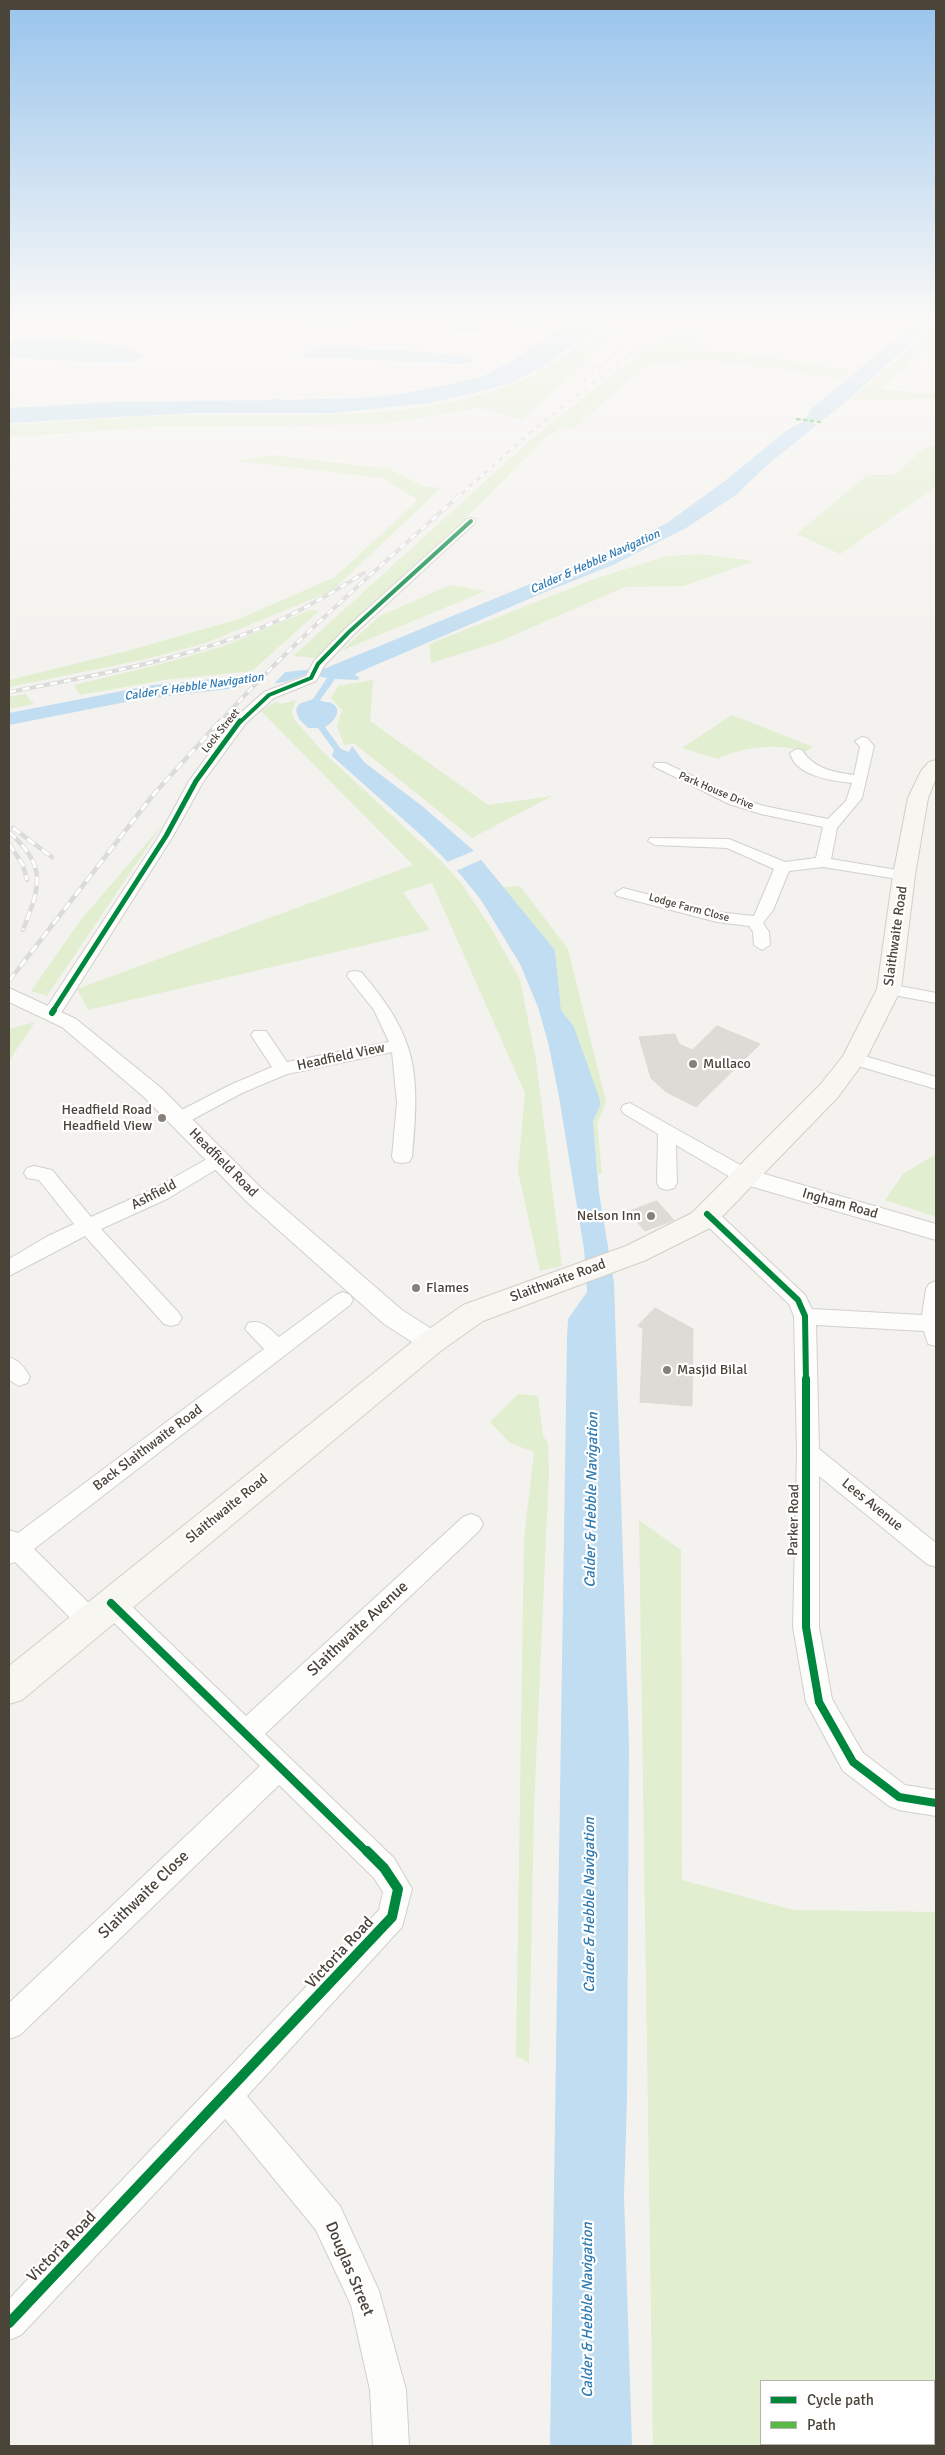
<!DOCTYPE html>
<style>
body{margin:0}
#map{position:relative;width:945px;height:2455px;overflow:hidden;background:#f4f2ee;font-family:Signika,sans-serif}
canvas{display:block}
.frame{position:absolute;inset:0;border:10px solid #4b4439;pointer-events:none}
.legend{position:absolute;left:760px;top:2380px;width:175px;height:65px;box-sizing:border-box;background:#fff;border:1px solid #b7b4b0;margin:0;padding:6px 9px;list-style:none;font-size:15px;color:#4b4439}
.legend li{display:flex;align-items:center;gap:10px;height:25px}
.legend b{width:25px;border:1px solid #b7b4b0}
</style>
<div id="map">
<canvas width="945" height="2455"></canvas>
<div class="frame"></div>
<ul class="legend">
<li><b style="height:6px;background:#00873e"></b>Cycle path</li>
<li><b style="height:6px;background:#58b947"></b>Path</li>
</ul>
</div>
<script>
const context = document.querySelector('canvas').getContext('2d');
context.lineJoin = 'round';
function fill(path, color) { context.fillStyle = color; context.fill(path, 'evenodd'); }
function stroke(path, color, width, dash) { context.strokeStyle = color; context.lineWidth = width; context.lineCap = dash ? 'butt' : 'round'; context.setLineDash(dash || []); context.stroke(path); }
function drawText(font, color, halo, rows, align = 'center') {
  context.font = font + ' Signika,sans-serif'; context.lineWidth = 4.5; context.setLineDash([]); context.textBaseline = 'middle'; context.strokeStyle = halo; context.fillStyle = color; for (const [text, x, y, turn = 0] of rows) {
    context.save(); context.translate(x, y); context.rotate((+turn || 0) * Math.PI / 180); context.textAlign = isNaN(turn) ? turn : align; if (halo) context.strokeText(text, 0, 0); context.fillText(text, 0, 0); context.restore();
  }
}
fill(new Path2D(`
 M612 319H632L523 420 481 408 382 424 155 427 9 437V425C69 422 129 416 190 415 299 414 415 423 518 382 552 369 583 341 612 319Z
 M684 319H723L693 350 753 354 850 371 839 379 737 363 698 361 648 364 575 428 560 429 547 436 464 520 315 658 293 656 536 435Z
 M936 325V342L879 389 936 394V399L851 400Z
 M936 445V487L840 554 797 534 867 475H895L924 448Z
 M273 455 388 469 424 486 441 488 332 591 203 644 146 659 9 687V680L123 652 239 619 335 577 418 500 383 478 237 461Z
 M701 554 754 561 684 586 625 587 498 642 431 663 429 644 597 578 667 556Z
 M450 585 485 591 341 651 380 616Z
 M310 610 319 611 252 671 164 680 80 695 74 685 165 663 224 646Z
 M373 680 370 721 488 805 552 796 472 838 355 744 344 745 337 726 342 710 331 698 338 686Z
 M25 694 34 704 9 709V697Z
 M296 700 292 712 294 719 322 751 442 862 461 883 493 931 520 980 536 1060 562 1266 540 1271 518 1171 525 1093 432 883 403 892 430 930 88 1010 77 989 413 865 261 711 277 701 280 704Z
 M732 715 813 747 805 752C777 743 745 746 718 759L682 748Z
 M163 824 47 996 31 991 80 921Z
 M520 886 568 949 606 1102 597 1124 602 1173 598 1175 593 1121 600 1106 574 1027 561 1010 555 950 503 887Z
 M35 1022 9 1061V1029Z
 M936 1154V1217L885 1200 903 1174Z
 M518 1394 538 1396 543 1436 548 1443 549 1471 534 1808 529 2063 516 2056 524 1539 534 1452 510 1443 490 1422Z
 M639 1520 681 1550 682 1880 794 1910 936 1912V2446H653ZM761 2381H934V2444H761Z`), '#e1eecf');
fill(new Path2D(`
 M237 319H360L363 320 350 326 332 328 231 322Z
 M451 319H482L490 324C482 335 454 333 443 326L445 322Z
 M498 319H542L543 321 540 325C527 330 510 331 498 323Z
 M573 319H610L540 368 513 382 483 391 429 403 334 413H195L9 423V408L112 402 275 400 273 398 282 400 361 398 401 394 469 380 488 374 514 360Z
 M920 319 936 320 848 400 823 420 812 421V423L817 425 766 466 736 495 686 528 615 564 543 593 357 673 355 675 360 678 357 680 335 679 320 700C324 703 327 701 331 703 345 709 332 724 325 727L341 749 349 752 352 746 364 762 422 806 473 850 555 950 561 1010 574 1027 600 1100V1106L593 1121 599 1193 614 1283 629 1745 627 2099 624 2196 632 2446H550L567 1338 568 1319 587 1292 584 1249 559 1097 549 1046 538 1007 520 964 481 900 461 875 423 837 332 756 334 750 318 728H308L299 719 296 710 299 704 313 699 327 678 308 674 285 682 136 700 9 725V713L153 685 326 668 615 549 667 523 726 480 787 430 804 421 811 409Z
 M26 337C62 340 113 338 144 356L136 361 120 363 11 358 9 347C13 340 18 339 26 337Z
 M332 346 427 352 469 357 473 362 463 364 305 357 301 354 316 348Z`), '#c0ddf1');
fill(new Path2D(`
 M289 668 273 685 238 688 254 673Z
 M476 850 483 859 454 872 445 863Z`), '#f4f2ee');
const building = new Path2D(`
 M717 1026 760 1044 696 1107 666 1092 651 1078 639 1037 675 1034 679 1044 692 1050Z
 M657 1201 674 1220 645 1231 628 1212Z
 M655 1308 693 1329 692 1406 640 1402 643 1329 638 1326Z`);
fill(building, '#dedbd6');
stroke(building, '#dcd9d4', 1);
const minor = new Path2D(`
 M471 518 475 519V523L353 635 324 666 316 681 274 698 246 723 203 782 173 836 61 1013 58 1017H46L43 1013 159 836 189 781 236 717 264 692 306 676 314 661 345 629 467 519Z
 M862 737 867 738 874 746 862 798 837 828 831 859 909 872 912 875 909 878 904 880 823 867 789 871 773 910 763 923 769 932 770 945 762 950 754 945 753 932 749 926 717 922 617 896 615 893 623 888 717 912 754 916 774 869 727 848 655 845 648 841 650 838 729 839 785 862 816 858 823 827 761 814 729 804 653 766 655 763H665L739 798 764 806 828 819 846 801 852 783C833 781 795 776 790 753L797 749 802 750C814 769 833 772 854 775L860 747 855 741Z
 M355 971 361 972C418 1038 420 1072 412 1157L409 1162 402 1163 395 1162 392 1157 397 1103 392 1052 287 1074 242 1093 186 1123 179 1125 172 1123 170 1119 172 1115 230 1085 272 1067 251 1035 254 1031H266L287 1062 389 1042 374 1010 347 976 349 972Z
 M889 984 936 993V1003L883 993 881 989 883 985Z
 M854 1053 936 1077V1089L848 1063 845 1059 848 1055Z
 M630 1103 751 1171 754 1176 751 1181 744 1183 737 1181 676 1145 677 1183 674 1188 667 1190 660 1188 657 1183 658 1134 623 1113 621 1109 623 1105Z
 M218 1153 225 1154 228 1159 225 1164 167 1199 101 1229 178 1312 182 1318 178 1324 171 1326 164 1324 85 1236 9 1276V1259L48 1236 74 1224 39 1180 27 1178 24 1173 27 1168 34 1166 52 1170 91 1217 153 1189Z
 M707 1207 714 1209 805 1295 812 1309 922 1315 926 1289 929 1284 936 1281V1346L928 1344 924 1331 816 1325 819 1449 936 1543V1567L927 1564 819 1476V1627L832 1699 863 1753 905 1785 936 1790V1816L899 1810 889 1806 843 1771 806 1702 793 1627 797 1453 794 1316 789 1304 700 1219 697 1214 700 1209Z
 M343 1292 350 1295 353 1300 350 1305 34 1549 99 1613 103 1621 99 1629 90 1632 81 1629 15 1562 9 1564V1530L18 1533 264 1349 245 1329 248 1323C262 1319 269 1328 279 1337L336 1295Z
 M9 1357C19 1360 25 1368 30 1377L27 1383 19 1386 9 1380Z
 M471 1514 479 1517 483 1524 479 1531 265 1734 394 1858 412 1889 402 1927 247 2096 340 2206 379 2291 406 2390 409 2446H373L370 2390 351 2305 316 2230 225 2119 21 2335 9 2340V2299L379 1910 383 1892 374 1878 279 1785 20 2035 9 2039V2003L260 1766 102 1611 99 1603 102 1595 111 1592 120 1595 246 1716 463 1517Z`);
const tertiary = new Path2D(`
 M9 988 76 1019 160 1087 262 1189 402 1310 441 1335 445 1342 441 1349 432 1352 423 1349 384 1324 246 1201 144 1097 62 1027 9 1002Z
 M744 1168 936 1224V1240L736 1182 733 1176 736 1170Z`);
const secondary = new Path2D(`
 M936 760V778L928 798 915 875 901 989 866 1059 838 1097 712 1227 646 1260 483 1321 442 1350 22 1700 9 1704V1666L422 1334 463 1305 626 1246 692 1213 820 1085 843 1056 877 989 893 875 908 798 921 771 929 762Z`);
stroke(minor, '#d2d0cb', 2);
stroke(tertiary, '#d2d0cb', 2);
stroke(secondary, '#d3cfc5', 2);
fill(minor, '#fdfdfc');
fill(tertiary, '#fdfdfc');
fill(secondary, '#f7f6f1');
const railFar2 = new Path2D(`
 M579 385 654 319
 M458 497 533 430 675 319`);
const railFar1 = new Path2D(`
 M9 692C102 674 198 657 284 618 312 605 338 589 364 573
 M219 723C293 641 377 569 460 495`);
const rail = new Path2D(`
 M13 828 52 857
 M9 832C48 867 40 886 23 930
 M9 844 23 865 27 880
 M9 981 153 795 220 721`);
stroke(railFar2, '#dbdbda', 2.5);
stroke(railFar1, '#dbdbda', 4);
stroke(rail, '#dbdbda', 4.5);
stroke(railFar2, '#fff', 2, [5]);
stroke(railFar1, '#fff', 2.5, [7]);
stroke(rail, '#fff', 3, [9]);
stroke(new Path2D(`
 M796 419 821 422`), '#58b947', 2.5, [4.5, 2.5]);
stroke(new Path2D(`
 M239 723 269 695 311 678 318 664 349 632 471 521`), '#00873e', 4);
stroke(new Path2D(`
 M53 1011 166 836 196 781 240 721`), '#00873e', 5);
stroke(new Path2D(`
 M52 1013 54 1010
 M707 1214 798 1300 805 1316 806 1381`), '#00873e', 6);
stroke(new Path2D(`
 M806 1379V1627L819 1702 853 1762 899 1797 936 1803
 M111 1603 368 1853`), '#00873e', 8);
stroke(new Path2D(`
 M9 2323 392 1917 398 1889 384 1868 367 1851`), '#00873e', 10);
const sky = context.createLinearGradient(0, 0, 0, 663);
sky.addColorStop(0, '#98c4ec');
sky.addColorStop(0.48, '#faf9f7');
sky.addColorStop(1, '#faf9f700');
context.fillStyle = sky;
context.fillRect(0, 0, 945, 663);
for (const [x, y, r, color] of [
 [693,1064,5,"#868178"],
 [162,1118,5,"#868178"],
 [651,1216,5,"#868178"],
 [416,1288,5,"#868178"],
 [667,1370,5,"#868178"]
]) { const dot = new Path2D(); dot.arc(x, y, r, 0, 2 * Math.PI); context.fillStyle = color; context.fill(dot); stroke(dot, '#fff', 2); }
drawText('11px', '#4b4439', '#fff', [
 ["Lock Street",221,731,-51],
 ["Park House Drive",716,791,23],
 ["Lodge Farm Close",689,908,15]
]);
drawText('italic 12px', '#2e7ab2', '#fff', [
 ["Calder & Hebble Navigation",595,562,-24],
 ["Calder & Hebble Navigation",194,687,-8]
]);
drawText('14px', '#4b4439', '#fff', [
 ["Slaithwaite Road",896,936,-82],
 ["Headfield View",341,1057,-12],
 ["Headfield Road",223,1163,45],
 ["Ashfield",154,1195,-27],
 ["Ingham Road",840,1204,16],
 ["Slaithwaite Road",558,1281,-20],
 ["Back Slaithwaite Road",148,1448,-37],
 ["Lees Avenue",872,1505,39],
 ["Slaithwaite Road",227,1509,-39],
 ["Parker Road",794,1520,-89]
]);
drawText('14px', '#4b4439', '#fff', [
 ["Mullaco",703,1064],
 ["Headfield Road",152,1110,"right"],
 ["Headfield View",152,1126,"right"],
 ["Nelson Inn",641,1216,"right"],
 ["Flames",426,1288],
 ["Masjid Bilal",677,1370]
], 'left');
drawText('italic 15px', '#2e7ab2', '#fff', [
 ["Calder & Hebble Navigation",592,1500,-89],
 ["Calder & Hebble Navigation",590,1905,-90],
 ["Calder & Hebble Navigation",588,2310,-90]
]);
drawText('16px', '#4b4439', '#fff', [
 ["Slaithwaite Avenue",358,1629,-43],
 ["Slaithwaite Close",144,1895,-44],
 ["Victoria Road",340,1953,-47],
 ["Victoria Road",62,2247,-46],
 ["Douglas Street",349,2269,67]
]);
</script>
